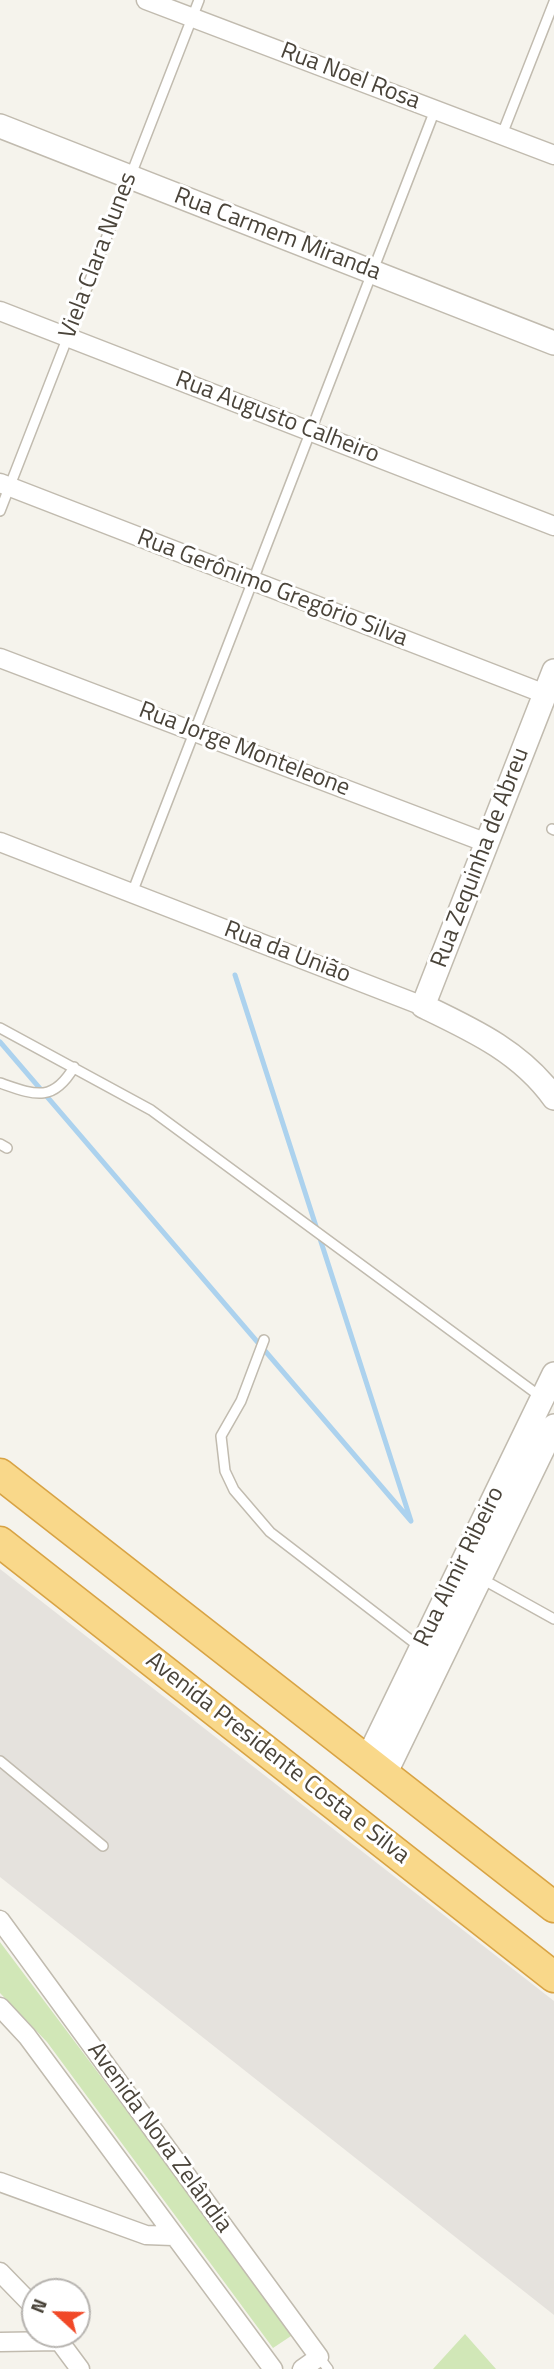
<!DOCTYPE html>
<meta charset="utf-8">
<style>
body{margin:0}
#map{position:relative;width:554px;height:2369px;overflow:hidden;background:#f5f3ec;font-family:"Titillium Web",sans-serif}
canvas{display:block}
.north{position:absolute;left:21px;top:2278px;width:70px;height:70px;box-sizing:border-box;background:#fff;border:2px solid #b7b4b0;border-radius:50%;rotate:292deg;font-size:19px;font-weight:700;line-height:28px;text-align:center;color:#4a443a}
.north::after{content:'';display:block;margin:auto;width:24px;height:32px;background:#f14827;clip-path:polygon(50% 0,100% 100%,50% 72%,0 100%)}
</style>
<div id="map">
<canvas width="554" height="2369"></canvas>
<div class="north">N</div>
</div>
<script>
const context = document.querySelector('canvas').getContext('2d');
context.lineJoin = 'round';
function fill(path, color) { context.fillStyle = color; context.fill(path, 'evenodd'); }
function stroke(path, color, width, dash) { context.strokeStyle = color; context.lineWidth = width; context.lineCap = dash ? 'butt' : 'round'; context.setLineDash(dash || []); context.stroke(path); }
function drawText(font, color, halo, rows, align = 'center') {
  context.font = font + ' "Titillium Web",sans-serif'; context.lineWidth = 6; context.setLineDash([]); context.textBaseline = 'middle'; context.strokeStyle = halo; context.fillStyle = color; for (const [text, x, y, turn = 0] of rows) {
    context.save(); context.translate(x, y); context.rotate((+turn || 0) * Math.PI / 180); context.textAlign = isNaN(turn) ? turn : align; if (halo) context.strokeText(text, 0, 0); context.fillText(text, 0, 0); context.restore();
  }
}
fill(new Path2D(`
 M0 1569 554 2001V2315L0 1877Z`), '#e5e2dd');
fill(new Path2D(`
 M0 1942 294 2334 273 2348 47 2042 0 1993Z
 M465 2334 496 2369H433Z`), '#d1e7b7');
stroke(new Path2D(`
 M0 1042 411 1521 235 975`), '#acd2ee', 5);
const service = new Path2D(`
 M501 137 554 2
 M0 511 199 0
 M552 829 554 830
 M132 893 435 110
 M0 1028 151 1110 541 1397
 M0 1083C35 1095 53 1103 74 1067
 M0 1144 7 1148
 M264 1340 241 1401 221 1436 225 1471 234 1490 270 1532 421 1648
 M482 1579 554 1619
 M0 1761 103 1846
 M319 2357 328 2369`);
const minor = new Path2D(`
 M146 0 554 155
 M0 311 554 526
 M0 483 545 694
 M0 658 487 843
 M0 842 423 1006
 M0 1920 319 2357 302 2369
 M0 2007 27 2036 273 2369
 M0 2182 146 2235 173 2236
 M0 2272 35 2308
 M54 2334 80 2369
 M0 2342 59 2341`);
const tertiary = new Path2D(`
 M0 126 554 343
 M554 671 423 1006C473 1030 521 1052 554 1098
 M367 1760 554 1374
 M385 1774 554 1426`);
const trunk = new Path2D(`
 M0 1474 554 1907
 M0 1542 554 1977`);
stroke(service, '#c1bbaf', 12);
stroke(minor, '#c1bbaf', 21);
stroke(tertiary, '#c1bbaf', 26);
stroke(trunk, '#d8a344', 33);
stroke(service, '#fff', 9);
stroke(minor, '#fff', 18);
stroke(tertiary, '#fff', 23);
stroke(trunk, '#f9d88a', 30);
drawText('24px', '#4a443a', '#fff', [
 ["Rua Noel Rosa",350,77,21],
 ["Rua Carmem Miranda",277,235,21],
 ["Viela Clara Nunes",99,256,-69],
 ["Rua Augusto Calheiro",277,418,21],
 ["Rua Gerônimo Gregório Silva",272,589,21],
 ["Rua Jorge Monteleone",244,750,21],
 ["Rua Zequinha de Abreu",481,858,-69],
 ["Rua da União",287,953,21],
 ["Rua Almir Ribeiro",460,1567,-64],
 ["Avenida Presidente Costa e Silva",277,1759,38],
 ["Avenida Nova Zelândia",159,2138,54]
]);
</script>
